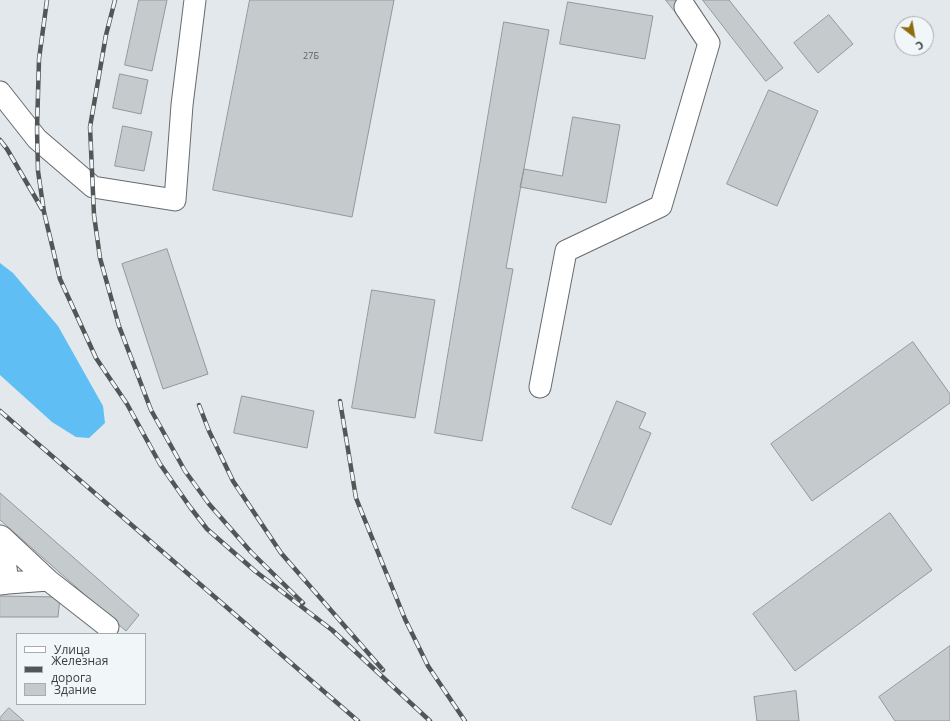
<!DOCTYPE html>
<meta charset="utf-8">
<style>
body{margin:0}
#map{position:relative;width:950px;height:721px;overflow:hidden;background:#e3e8ec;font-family:"Open Sans",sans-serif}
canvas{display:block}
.legend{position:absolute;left:16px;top:633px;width:130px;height:72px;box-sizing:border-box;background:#f1f6f9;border:1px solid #a8acae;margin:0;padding:5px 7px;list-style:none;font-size:12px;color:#3b3d3e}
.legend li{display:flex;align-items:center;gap:8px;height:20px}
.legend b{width:20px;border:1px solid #a8acae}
.north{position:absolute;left:894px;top:16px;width:40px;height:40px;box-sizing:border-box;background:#f1f6f9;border:1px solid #a8acae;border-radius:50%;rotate:149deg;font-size:11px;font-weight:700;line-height:16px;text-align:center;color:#3b3d3e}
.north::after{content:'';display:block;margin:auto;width:14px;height:18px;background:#8e6c10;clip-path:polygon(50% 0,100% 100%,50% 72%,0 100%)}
</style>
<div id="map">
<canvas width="950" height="721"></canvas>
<ul class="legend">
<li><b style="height:5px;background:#fff"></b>Улица</li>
<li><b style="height:5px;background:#535657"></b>Железная дорога</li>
<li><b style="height:11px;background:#c5cacd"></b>Здание</li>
</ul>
<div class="north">С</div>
</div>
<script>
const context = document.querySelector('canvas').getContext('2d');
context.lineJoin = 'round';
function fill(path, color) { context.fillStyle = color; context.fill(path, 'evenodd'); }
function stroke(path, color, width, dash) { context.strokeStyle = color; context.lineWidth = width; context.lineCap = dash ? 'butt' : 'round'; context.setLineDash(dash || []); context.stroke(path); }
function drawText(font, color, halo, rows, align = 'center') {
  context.font = font + ' "Open Sans",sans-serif'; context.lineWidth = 3.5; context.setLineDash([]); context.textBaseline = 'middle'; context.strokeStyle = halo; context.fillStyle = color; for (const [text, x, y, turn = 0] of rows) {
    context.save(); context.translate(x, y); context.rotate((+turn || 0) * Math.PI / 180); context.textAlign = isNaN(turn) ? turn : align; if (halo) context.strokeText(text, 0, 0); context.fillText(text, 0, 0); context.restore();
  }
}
fill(new Path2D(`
 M0 263 13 273 58 326 103 406 105 423 89 438 76 437 52 422 0 375Z`), '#5fbef3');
const building = new Path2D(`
 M139 0H167L152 71 125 65Z
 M250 0H394L352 217 213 190Z
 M666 0H693L677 14Z
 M703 0H729L783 68 766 81Z
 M568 2 653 16 645 59 560 44Z
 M829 15 853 44 818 73 794 43Z
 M504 22 549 30 506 268 513 269 482 441 435 433Z
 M120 74 148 80 141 114 113 108Z
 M769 90 818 111 777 206 727 184Z
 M573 117 620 125 606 203 520 187 524 169 562 176Z
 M123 126 152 132 144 171 115 166Z
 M167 249 208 374 163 389 122 264Z
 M372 290 435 300 415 418 352 408Z
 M913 342 950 394V403L812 501 771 444Z
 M242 396 314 411 307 448 234 433Z
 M617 401 646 413 639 428 651 433 611 525 572 508Z
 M0 493 139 615 126 631 0 520Z
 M890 513 932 570 795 671 753 614Z
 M0 596 60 597 58 617H0Z
 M950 646V721H895L879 697Z
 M796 691 799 721H757L754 697Z
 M9 708 24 721H0V718Z`);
fill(building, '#c5cacd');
stroke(building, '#93979a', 1);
const minor = new Path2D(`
 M0 92 37 139 93 187 175 200 182 105 195 0
 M540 387 566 251 661 206 709 43 685 7
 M0 536 2 537 8 583 0 584
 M2 537 48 580
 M8 583 48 580 108 627`);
stroke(minor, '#676b6e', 23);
stroke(minor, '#fff', 21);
const rail = new Path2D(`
 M47 0 39 59 37 129 38 171 44 212 60 279 96 358 127 404 160 464 190 507 207 529 255 571 332 630 430 721
 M115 0 106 35 90 127 94 215 100 258 119 326 151 410 185 471 209 504 251 552 303 603
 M0 140 7 149 42 209
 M340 401 356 498 379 555 405 619 428 666 465 721
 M199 405 209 431 233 481 281 553 383 670
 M0 411 358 721`);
stroke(rail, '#535657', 4.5);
stroke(rail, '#f1f6f9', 3, [9]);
drawText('9px', '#5e6062', null, [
 ["27Б",311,56]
]);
</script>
